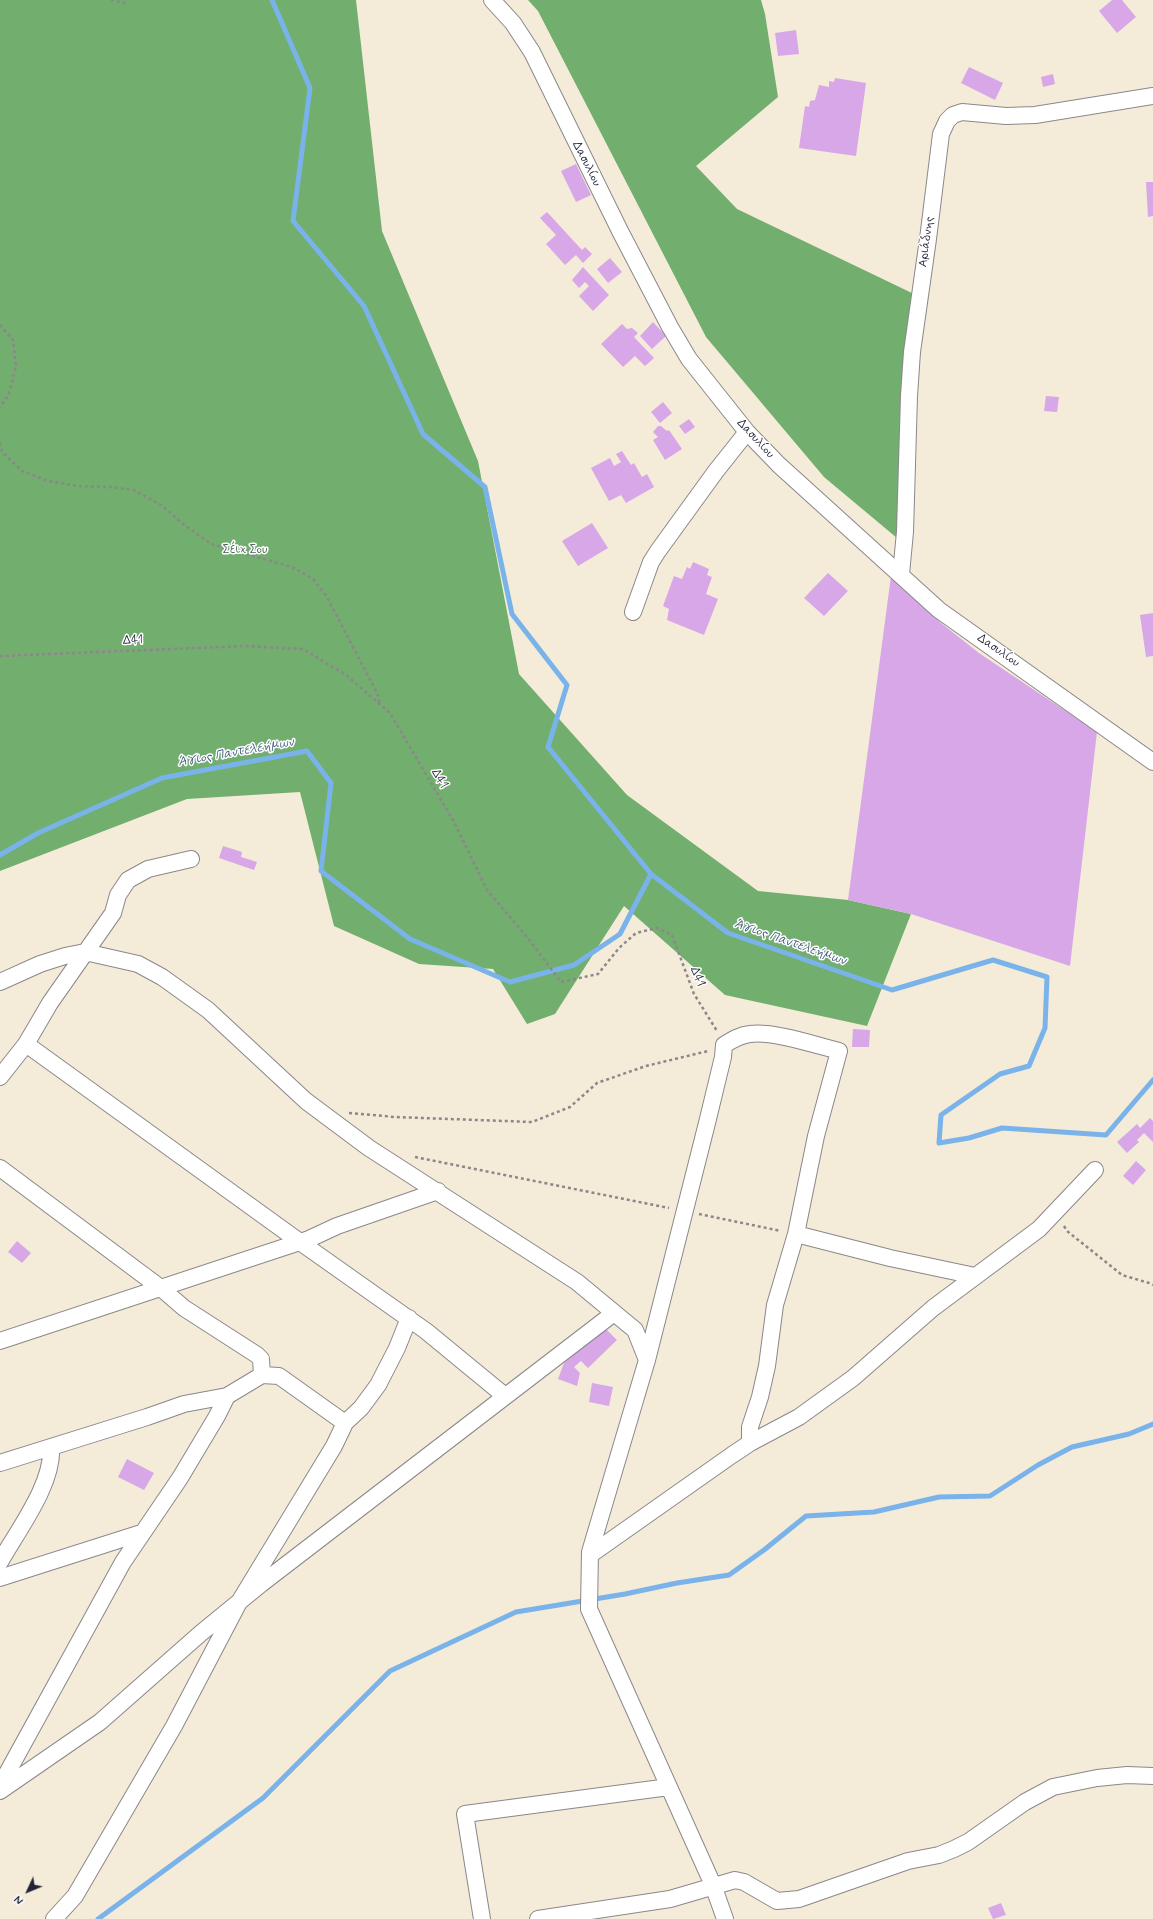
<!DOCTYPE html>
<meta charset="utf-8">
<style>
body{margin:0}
#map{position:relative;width:1153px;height:1919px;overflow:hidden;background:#f4ecd9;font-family:Mynerve,sans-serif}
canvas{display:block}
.north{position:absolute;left:8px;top:1871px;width:40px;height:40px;-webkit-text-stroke:3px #fff;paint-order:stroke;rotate:226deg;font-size:11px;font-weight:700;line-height:16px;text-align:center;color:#22223b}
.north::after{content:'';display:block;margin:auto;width:14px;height:18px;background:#22223b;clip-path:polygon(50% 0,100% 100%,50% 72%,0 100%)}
</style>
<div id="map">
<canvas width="1153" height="1919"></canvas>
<div class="north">N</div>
</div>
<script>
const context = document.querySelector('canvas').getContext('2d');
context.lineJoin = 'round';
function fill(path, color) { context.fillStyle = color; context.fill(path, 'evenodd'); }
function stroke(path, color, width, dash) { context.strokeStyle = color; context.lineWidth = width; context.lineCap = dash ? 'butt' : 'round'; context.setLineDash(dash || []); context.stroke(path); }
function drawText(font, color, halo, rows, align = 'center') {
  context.font = font + ' Mynerve,sans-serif'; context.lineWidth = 3; context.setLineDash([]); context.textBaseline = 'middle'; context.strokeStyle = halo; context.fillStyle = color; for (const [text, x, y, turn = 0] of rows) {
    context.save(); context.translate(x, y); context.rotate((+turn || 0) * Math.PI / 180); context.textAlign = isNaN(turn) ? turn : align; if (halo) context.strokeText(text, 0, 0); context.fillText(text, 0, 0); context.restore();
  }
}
fill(new Path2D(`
 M0 0H356L382 231 478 461 519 674 627 795 758 891 848 900 911 914 867 1026 725 995 624 906 555 1014 527 1024 493 969 419 964 334 926 300 792 187 799 0 871Z
 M528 0H761L765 14 778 97 696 166 737 209 914 294 897 538 824 477 706 337 538 11Z`), '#72ae6e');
stroke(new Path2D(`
 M272 0 310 88 293 221 364 306 423 434 485 487 512 614 567 685 548 747 651 874
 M0 855 38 833 162 778 307 751 331 783 321 871 410 939 510 982 574 965 620 934 651 874 728 933 892 990 993 960 1047 977 1045 1028 1029 1066 1000 1074 941 1115 939 1143 969 1138 1002 1128 1106 1135 1153 1080
 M98 1919 263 1798 390 1671 516 1612 625 1594 677 1583 729 1575 764 1550 806 1516 874 1512 939 1497 990 1496 1038 1465 1072 1447 1129 1434 1153 1424`), '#79b3ea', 5);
fill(new Path2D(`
 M1112 0H1122L1136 17 1117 33 1099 11Z
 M796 30 799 54 778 56 775 33Z
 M969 67 1003 83 995 100 961 83Z
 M1053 74 1055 84 1043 87 1041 77Z
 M835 78 866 83 856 156 799 148 805 106 809 107 810 101 815 100 819 85 829 87V81L834 82Z
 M576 164 591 195 576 202 561 171Z
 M1146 182H1153V216L1148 217Z
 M547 212 582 250 585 247 592 254 583 263 576 255 565 265 546 244 556 235 540 218Z
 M610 258 622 272 608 283 597 269Z
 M583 267 609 295 593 311 579 296 589 286 585 282 579 288 572 280Z
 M653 322 666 336 652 349 640 336Z
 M622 324 627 329 632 328 638 333 634 337 654 358 645 366 635 356 623 367 601 344Z
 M1046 396 1059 397 1057 412 1044 411Z
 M663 402 672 413 660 423 651 412Z
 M689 419 695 427 685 434 679 426Z
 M658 426H661L667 431 669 430 682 449 665 460 653 440 658 437 653 432Z
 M622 451 631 465 634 463 642 477 647 474 654 487 626 503 621 495 609 501 591 468 610 458 614 466 621 462 616 454Z
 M592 523 608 548 578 566 562 541Z
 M693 562 709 569 707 575 712 577 706 594 718 599 704 635 667 620 669 609 663 606 674 576 682 579 687 567 690 569Z
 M828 573 848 591 824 616 804 598Z
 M891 576 941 623 979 653 1097 732 1070 966 911 914 848 900Z
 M1153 613V656L1146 657 1140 615Z
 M223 846 242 852 241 857 257 862 254 870 219 858Z
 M853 1029 870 1030 869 1047H852Z
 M1150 1118 1153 1121V1142L1144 1133 1137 1140 1139 1142 1127 1153 1117 1142 1137 1124 1140 1128Z
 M1136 1161 1146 1170 1133 1185 1123 1176Z
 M17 1241 31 1253 22 1263 8 1252Z
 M605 1328 617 1340 588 1368 581 1361 574 1367 580 1373 577 1386 558 1379 564 1363Z
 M592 1383 613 1387 609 1406 589 1402Z
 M127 1459 154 1473 144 1490 118 1477Z
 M1001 1903 1006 1915 993 1919 988 1908Z`), '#d7a7e8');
const minor = new Path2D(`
 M492 0 513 23 532 52 620 231 670 327 689 359 747 432 779 465 939 610 1153 762
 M901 574 905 532 909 396 912 352 928 239 941 134 947 121 953 115 962 112 1006 116 1035 115 1153 96
 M633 612 651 562 658 551 716 471 747 432
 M0 982 40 964 65 956 85 952 138 964 162 977 208 1010 306 1101 369 1148 577 1282 635 1330 647 1360
 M26 1044 300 1242 426 1331 505 1396
 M0 1077 26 1044 50 1003 113 913 118 895 128 880 148 869 191 859
 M0 1168 162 1289 184 1308 257 1355 261 1359 262 1375 279 1376 345 1423
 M796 1234 890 1258 975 1276
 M0 1341 309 1239 337 1226 438 1191
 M0 1463 147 1417 184 1404 227 1396 262 1375
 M590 1555 732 1455 750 1443 799 1417 853 1378 933 1308 1039 1229 1095 1170
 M0 1562C18 1530 54 1483 51 1447
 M0 1578 141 1533
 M0 1786 123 1562 180 1478 217 1416 227 1396
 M0 1791 100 1722 201 1633 261 1584 614 1313
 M54 1919 75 1896 174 1726 238 1604 334 1446 345 1423 361 1408 378 1385 397 1348 409 1318
 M482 1919 465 1814 669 1787
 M538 1919 670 1899 735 1880 744 1882 777 1901 799 1899 908 1861 939 1855 954 1849 968 1842 1025 1802 1053 1787 1097 1778 1127 1775 1153 1776
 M725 1919 713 1885 589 1609 590 1552 647 1360 707 1123 723 1057 724 1045C732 1040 740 1035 750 1034 774 1031 815 1045 839 1051L816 1136 796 1234 775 1305 767 1366 760 1397 750 1427V1443`);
stroke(minor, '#8b878a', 18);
stroke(new Path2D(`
 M111 0 126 3
 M0 325 13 340 16 366 9 394 0 407
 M0 443 2 452 22 471 48 481 77 486 110 487 134 490 161 505 183 524 211 544 292 567 313 579 327 597 379 697V703
 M0 656 246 646 303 649 346 675 390 713 454 822 487 890 527 937 561 982 598 974 619 948 636 933 657 928 672 935 694 994 717 1031
 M349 1113 395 1117 532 1122 570 1107 597 1083 646 1066 708 1051
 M415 1157 669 1208
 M699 1214 781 1231
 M1064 1226 1067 1231 1122 1275 1149 1283 1153 1285`), '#8b878a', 2.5, [3, 3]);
stroke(minor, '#fff', 16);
drawText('12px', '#22223b', '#fff', [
 ["Δασυλίου",586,164,63],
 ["Αριάδνης",927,242,-82],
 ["Δασυλίου",755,439,47],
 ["Δ41",133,641,-2],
 ["Δασυλίου",998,651,35],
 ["Δ41",439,779,60],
 ["Δ41",697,977,68]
]);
drawText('12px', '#485d53', '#fff', [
 ["Σέιχ Σου",245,550]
]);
drawText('italic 13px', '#455c81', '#fff', [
 ["Άγιος Παντελεήμων",236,753,-10],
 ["Άγιος Παντελεήμων",790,943,19]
]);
</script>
